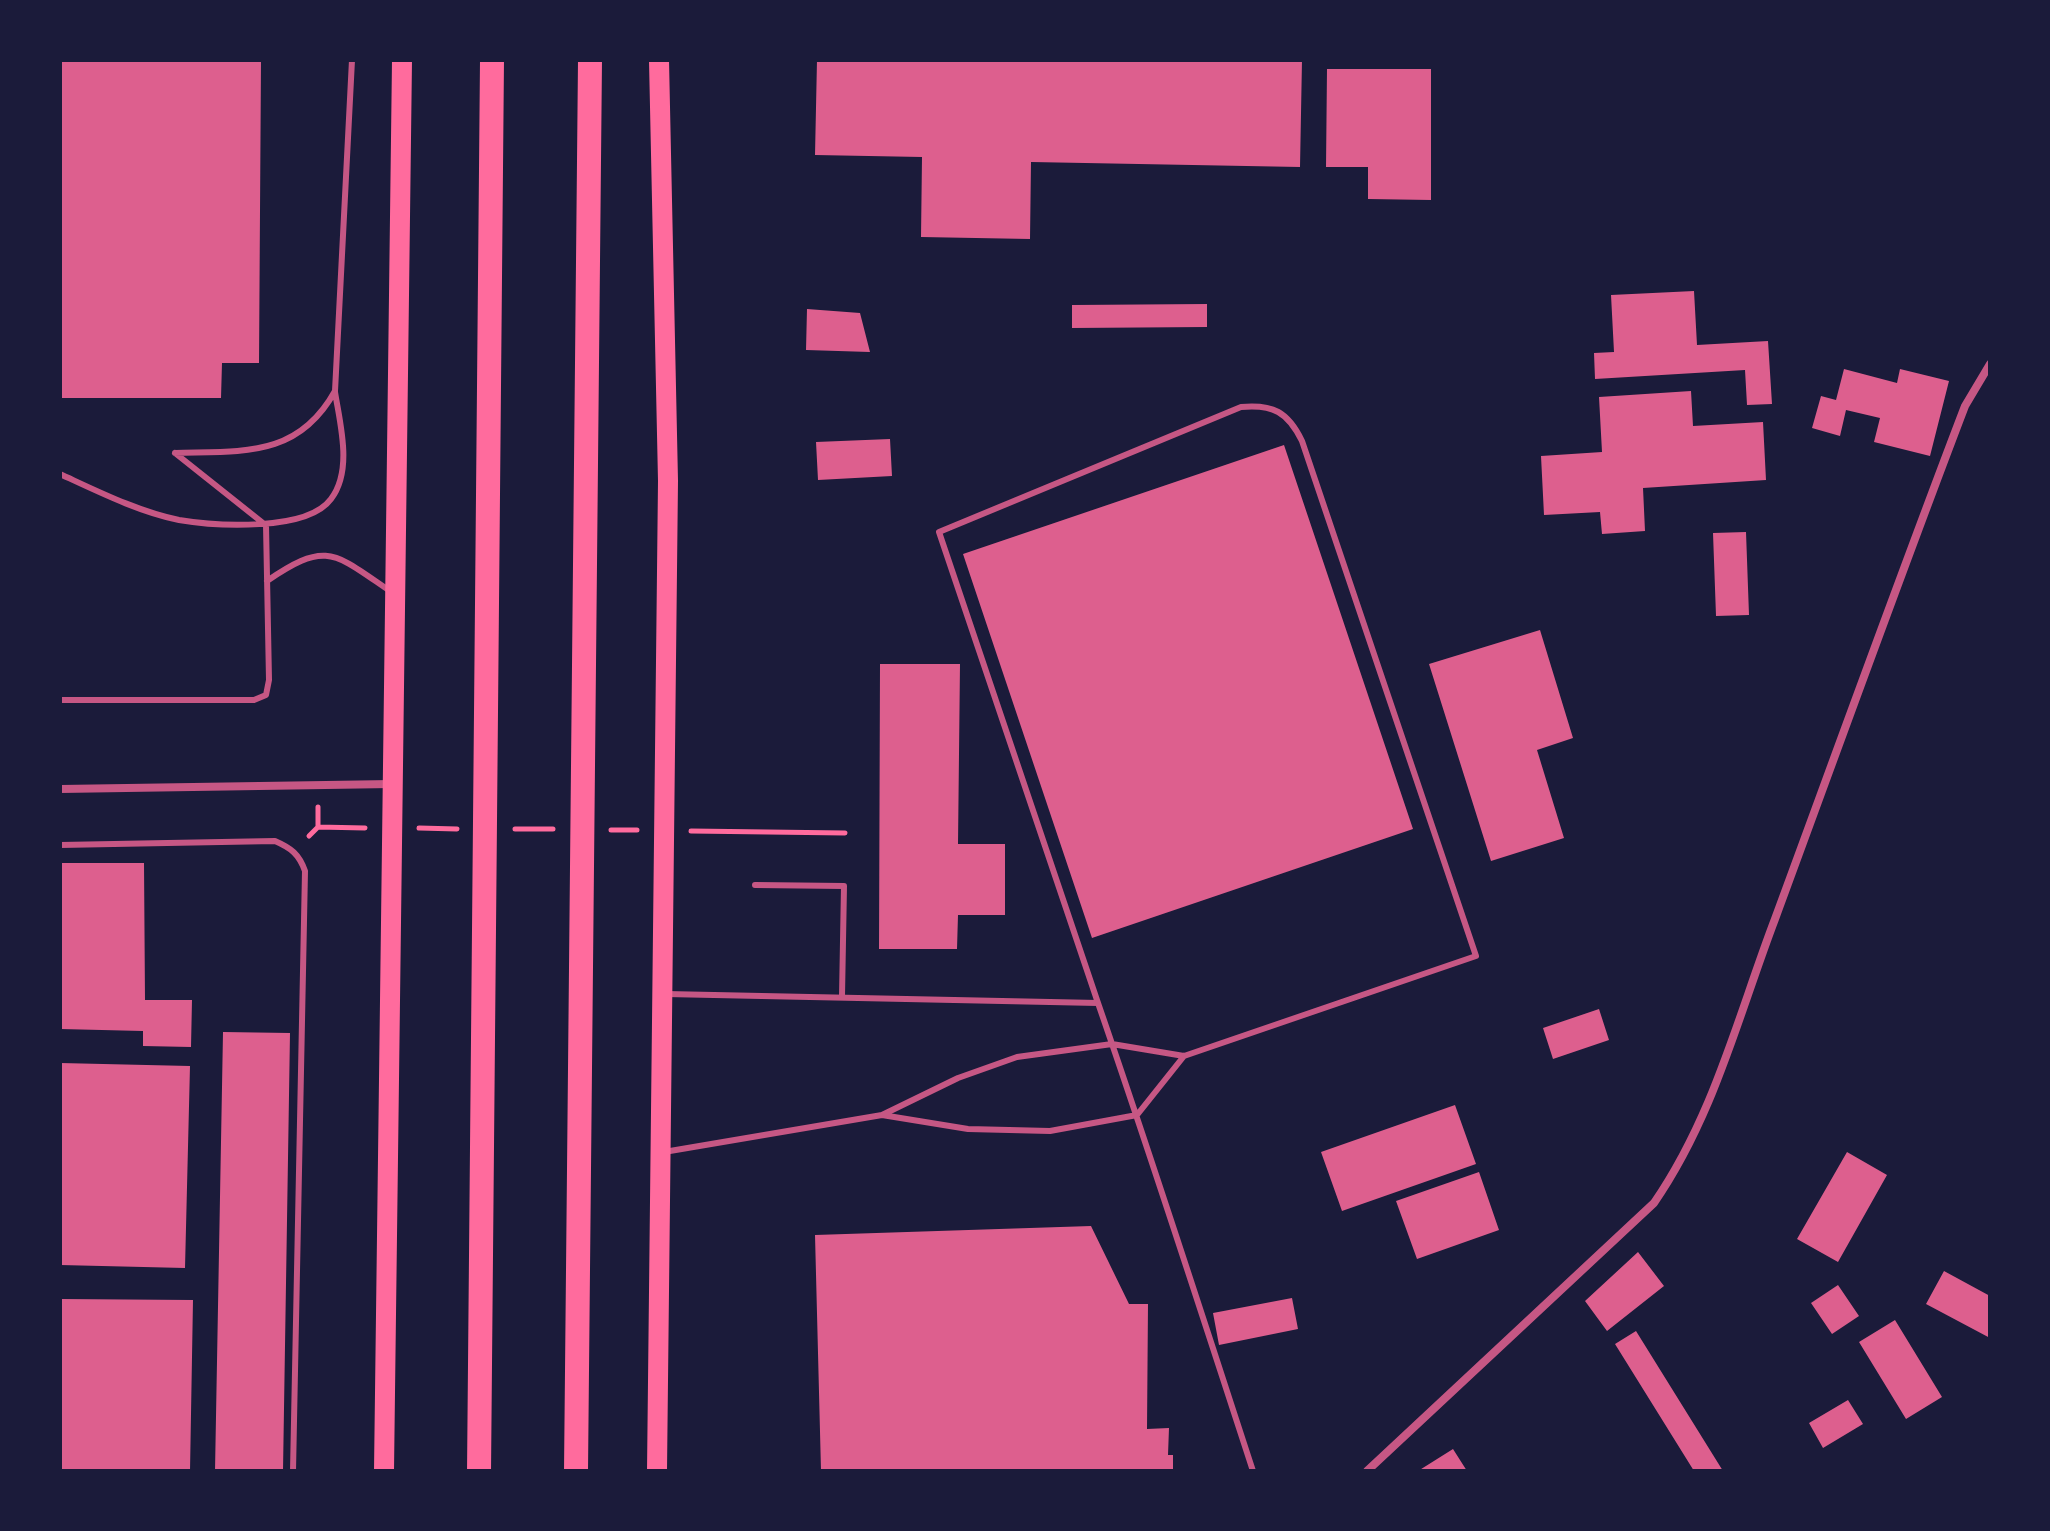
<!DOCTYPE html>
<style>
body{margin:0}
#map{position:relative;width:2050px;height:1531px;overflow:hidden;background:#1b1b3a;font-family:"PT Serif",serif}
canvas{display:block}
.frame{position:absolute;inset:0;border:62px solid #1b1b3a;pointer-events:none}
</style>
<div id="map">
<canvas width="2050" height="1531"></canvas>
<div class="frame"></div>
</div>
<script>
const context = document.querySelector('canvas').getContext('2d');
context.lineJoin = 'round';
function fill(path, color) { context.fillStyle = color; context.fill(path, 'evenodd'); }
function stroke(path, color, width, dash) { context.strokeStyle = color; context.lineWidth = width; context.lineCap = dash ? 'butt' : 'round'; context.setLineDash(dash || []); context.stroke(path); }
fill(new Path2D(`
 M60 60H261L259 363H222L221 398H60Z
 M817 60H1302L1300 167 1031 162 1030 239 921 237 922 157 815 155Z
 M1327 69H1431V200L1368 199V167H1326Z
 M1694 291 1697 345 1768 341 1772 404 1747 405 1745 370 1595 379 1594 353 1614 352 1611 295Z
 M1207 304V327L1072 328V305Z
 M807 309 860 313 870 352 806 350Z
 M1844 369 1897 383 1900 369 1949 381 1930 456 1874 442 1880 418 1846 410 1840 436 1812 428 1821 396 1836 400Z
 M1691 391 1693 426 1763 422 1766 480 1643 488 1645 531 1602 534 1600 512 1544 515 1541 456 1602 452 1599 397Z
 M890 439 892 476 818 480 816 442Z
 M1284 445 1413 829 1092 938 963 554Z
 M1746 532 1749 615 1716 616 1713 533Z
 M1540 630 1573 738 1537 750 1564 838 1491 861 1429 664Z
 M880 664H960L958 844H1005V915H958L957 949H879Z
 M60 863H144L145 1000H192L191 1047 143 1046V1031L60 1029Z
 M1599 1009 1609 1040 1553 1059 1543 1028Z
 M223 1032 290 1033 283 1471H215Z
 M60 1063 190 1066 185 1268 60 1265Z
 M1455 1105 1476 1164 1342 1211 1321 1152Z
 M1847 1152 1887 1175 1838 1262 1797 1239Z
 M1479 1172 1499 1230 1417 1259 1396 1201Z
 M1091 1226 1129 1304H1148L1147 1429 1169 1428 1168 1455H1173V1471H821L815 1235Z
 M1638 1252 1664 1286 1607 1331 1585 1301Z
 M1944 1271 1990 1296V1338L1926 1304Z
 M1838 1285 1859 1316 1832 1334 1811 1303Z
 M1292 1298 1298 1329 1219 1345 1213 1313Z
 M60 1299 193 1300 190 1471H60Z
 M1895 1320 1942 1397 1906 1419 1859 1342Z
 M1636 1331 1723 1471H1694L1615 1344Z
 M1848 1400 1863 1424 1823 1448 1809 1423Z
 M1453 1449 1467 1471H1418Z`), '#dd5f8e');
stroke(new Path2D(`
 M318 827 365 828
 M419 828 457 829
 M515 829H553
 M611 830H637
 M691 831 845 833
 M309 836 318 827V807`), '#ff6b9d', 5);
stroke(new Path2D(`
 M175 453C242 451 298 458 335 391L352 60
 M175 453 263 523
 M60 474C97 491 139 512 179 520 215 526 307 532 331 499 353 470 340 424 335 392
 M267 581C327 540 334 553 390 591
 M60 700H254L266 695 269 680 266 525
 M60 845 275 841C291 848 299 854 305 871L293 1471
 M755 885 844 886 842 996
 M666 994 1098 1003
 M882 1115 968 1129 1050 1131 1137 1115 1184 1056
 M664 1152 882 1115 958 1078 1017 1057 1112 1044 1184 1056 1476 956 1302 441C1288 412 1273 404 1241 407L939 532 1098 1003C1152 1159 1202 1315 1253 1471`), '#c65784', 6);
stroke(new Path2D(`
 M60 789 392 784
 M1367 1471 1654 1203C1714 1116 1738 1016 1775 919 1838 748 1900 576 1965 406L1990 364`), '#c65784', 8);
stroke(new Path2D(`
 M384 1471 402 60
 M657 1471 668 481 659 60`), '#ff6b9d', 20);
stroke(new Path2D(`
 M479 1471 492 60
 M576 1471 590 60`), '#ff6b9d', 24);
</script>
